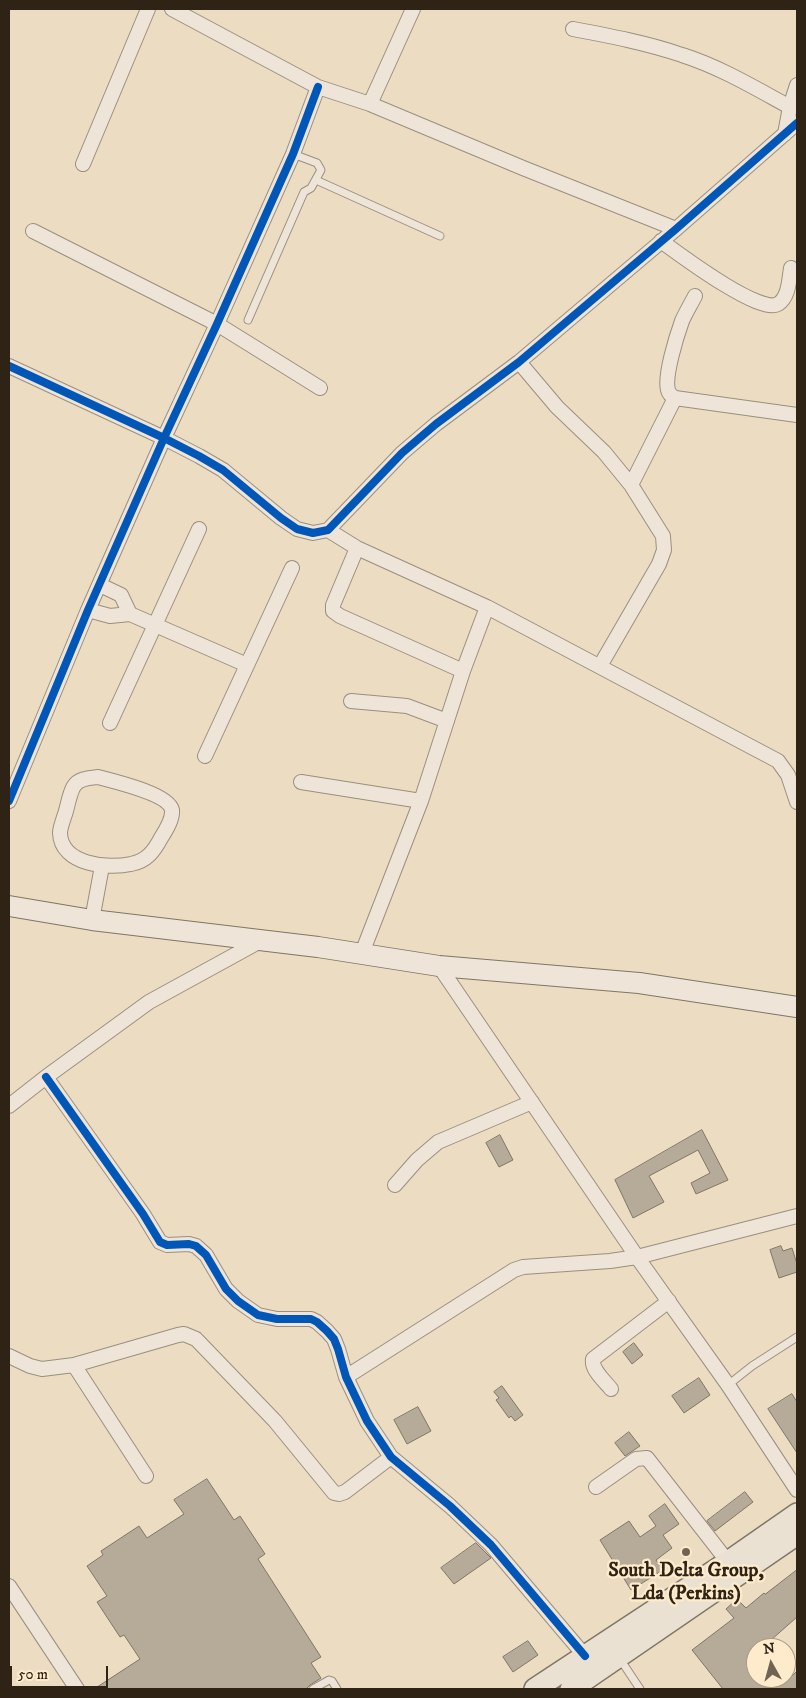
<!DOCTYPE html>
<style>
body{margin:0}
#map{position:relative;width:806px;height:1698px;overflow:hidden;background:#ecdcc2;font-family:"IM FELL DW Pica",serif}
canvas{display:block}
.frame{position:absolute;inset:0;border:10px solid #2e2315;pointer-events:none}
.north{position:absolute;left:746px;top:1638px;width:50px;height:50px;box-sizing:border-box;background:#feebcc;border:1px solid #ab9b83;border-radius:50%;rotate:353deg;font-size:14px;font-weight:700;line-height:20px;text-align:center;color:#2e2315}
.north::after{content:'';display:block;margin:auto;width:18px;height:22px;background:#706452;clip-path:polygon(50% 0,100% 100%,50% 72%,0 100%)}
.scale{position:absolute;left:10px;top:1666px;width:98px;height:22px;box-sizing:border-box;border:2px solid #2e2315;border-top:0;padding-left:6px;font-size:15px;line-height:18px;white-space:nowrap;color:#2e2315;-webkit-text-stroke:4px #feebcc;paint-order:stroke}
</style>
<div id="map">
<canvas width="806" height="1698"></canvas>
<div class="frame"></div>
<div class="north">N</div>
<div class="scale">50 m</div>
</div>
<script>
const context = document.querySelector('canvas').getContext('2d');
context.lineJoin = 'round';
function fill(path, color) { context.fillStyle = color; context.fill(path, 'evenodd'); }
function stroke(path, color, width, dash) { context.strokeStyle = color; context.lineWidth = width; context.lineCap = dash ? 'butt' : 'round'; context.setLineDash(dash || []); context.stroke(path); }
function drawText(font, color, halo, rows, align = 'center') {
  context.font = font + ' "IM FELL DW Pica",serif'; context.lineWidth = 4.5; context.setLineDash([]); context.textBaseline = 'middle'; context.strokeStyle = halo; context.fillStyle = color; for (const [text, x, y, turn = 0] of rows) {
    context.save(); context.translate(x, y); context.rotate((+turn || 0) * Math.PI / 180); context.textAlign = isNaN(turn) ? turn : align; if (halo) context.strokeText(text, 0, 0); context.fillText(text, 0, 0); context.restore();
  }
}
const building = new Path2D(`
 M702 1130 728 1180 696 1194 691 1183 710 1173 698 1150 649 1176 664 1202 633 1218 615 1180Z
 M500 1135 513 1160 499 1167 486 1143Z
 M781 1246 783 1251 792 1248 797 1264V1272L779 1278 770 1250Z
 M634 1343 643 1355 632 1364 623 1352Z
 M699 1378 710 1395 684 1413 672 1396Z
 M502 1386 523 1415 515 1421 511 1416 509 1418 496 1400 499 1398 494 1392Z
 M792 1394 797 1402V1453L768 1409Z
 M418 1407 431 1431 407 1444 394 1420Z
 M629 1432 640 1446 625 1456 615 1443Z
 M207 1479 234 1520 240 1516 265 1554 258 1559 321 1657 311 1663 321 1678 310 1685 306 1689H94L140 1659 124 1635 120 1637 97 1602 107 1596 87 1566 103 1555 101 1551 139 1526 147 1538 184 1514 174 1500Z
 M745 1492 753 1502 715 1531 707 1521Z
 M665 1504 679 1524 663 1535 672 1548 656 1560 663 1570 631 1590 600 1540 629 1521 640 1537 656 1526 649 1516Z
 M476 1543 491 1558 454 1584 441 1568Z
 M797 1570V1617L762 1648H756V1678L789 1679 797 1671V1689H723L692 1650 734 1618 726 1609 737 1599 746 1608 764 1593 765 1594Z
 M528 1641 538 1655 513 1672 503 1657Z`);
fill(building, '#b6aa99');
stroke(building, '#7f7667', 1);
const lane = new Path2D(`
 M316 180 440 236
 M248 320 304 192 311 188 321 170 317 163 293 154
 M728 1385 752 1366 797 1337
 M620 1659 640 1689
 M313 1689 329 1680 332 1681 337 1689`);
const street = new Path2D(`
 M172 9 318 87 370 104 523 168 676 229
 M573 29C610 36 647 43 682 55 720 67 755 88 790 107
 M370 104 413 9
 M785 134 790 107 797 85
 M83 164 148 9
 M33 231 217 324 320 388
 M661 241C679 254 760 315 778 304 789 297 789 280 791 268
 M695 296C691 304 686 312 682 321 677 335 664 376 668 390 669 394 671 396 675 398L797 415
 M519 362 557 407 604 452 631 485 663 536 664 550 659 564 600 666
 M9 366 164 438 199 456 223 470 281 518 297 529 313 533 328 530 402 453 436 424 519 362 676 229 797 123
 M631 485 675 398
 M328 530 357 548 487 607 778 761 788 775 797 802
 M357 548 333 605V611L340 616 463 671
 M100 585 121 595 130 614
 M88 610 110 616 130 614 247 665
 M351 701 407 706 447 721
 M110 723 199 529
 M205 756 292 568
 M98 777C113 781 169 794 172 810 173 819 166 830 161 838 154 851 147 861 131 864 108 869 61 865 60 833 60 827 64 818 66 811 68 804 70 792 74 786 79 778 90 778 98 777Z
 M301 782 421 801
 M9 801 88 610 164 438 217 324 293 154 318 87
 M92 920 102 866
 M362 953 421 801 463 671 487 607
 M439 966 637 1257 728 1385 797 1490
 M46 1077 143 1214 160 1242 167 1245 189 1244 196 1246 206 1255 226 1289 238 1301 258 1315 277 1319H311L317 1322 327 1331 334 1339 338 1349 346 1377 367 1421 391 1457 450 1506 491 1545 585 1656
 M9 1106 46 1077 149 1002 262 940
 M395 1185 417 1160 438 1142 532 1102
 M9 1356 30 1366 42 1369 74 1365 178 1335 184 1334 196 1339 275 1421 334 1493 339 1494 345 1492 391 1457
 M74 1365 146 1476
 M346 1377 514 1270 523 1267 610 1261 637 1257 797 1216
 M611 1389C605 1381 591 1370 593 1359L669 1301
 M596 1487 636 1459 647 1458 728 1562
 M9 1586 77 1689`);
const secondary = new Path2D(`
 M9 906 92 920 318 947 439 966 639 983 797 1007`);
const primary = new Path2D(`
 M535 1689 728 1562 797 1514
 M571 1689 797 1534`);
stroke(lane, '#9a8f7f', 9);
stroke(street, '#9a8f7f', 16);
stroke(secondary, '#7f7667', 22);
stroke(primary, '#7f7667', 24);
stroke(lane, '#eee5d8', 7);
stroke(street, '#eee5d8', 14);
stroke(secondary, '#eee5d8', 20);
stroke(primary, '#eae1d2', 21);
stroke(new Path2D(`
 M9 366 164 438 199 456 223 470 281 518 297 529 313 533 328 530 402 453 436 424 519 362 676 229 797 123
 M9 801 88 610 164 438 217 324 293 154 318 87
 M46 1077 143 1214 160 1242 167 1245 189 1244 196 1246 206 1255 226 1289 238 1301 258 1315 277 1319H311L317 1322 327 1331 334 1339 338 1349 346 1377 367 1421 391 1457 450 1506 491 1545 585 1656`), '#0057b8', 8);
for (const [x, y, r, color] of [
 [686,1552,5,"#706452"]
]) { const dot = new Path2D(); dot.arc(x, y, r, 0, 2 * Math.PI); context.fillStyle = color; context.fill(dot); stroke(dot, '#feebcc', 2); }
drawText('bold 20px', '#2e2315', '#feebcc', [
 ["South Delta Group,",686,1572],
 ["Lda (Perkins)",686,1595]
]);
</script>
